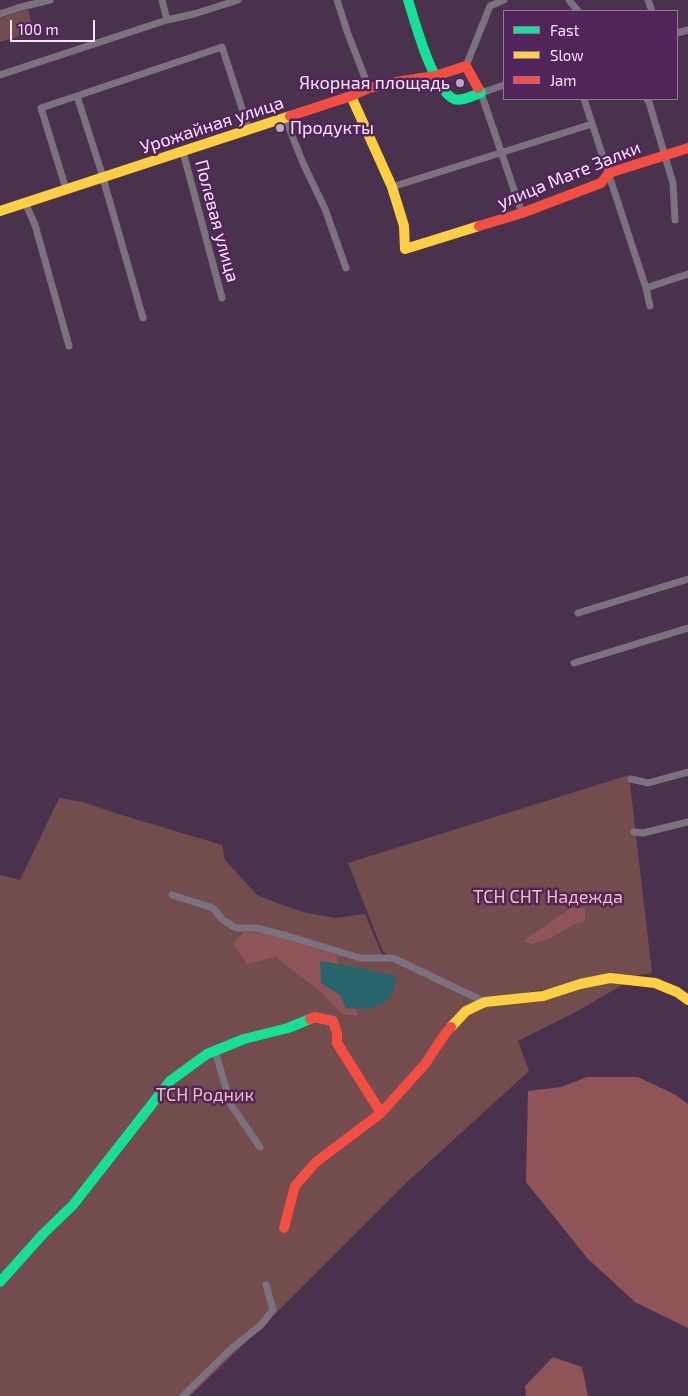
<!DOCTYPE html>
<meta charset="utf-8">
<style>
body{margin:0}
#map{position:relative;width:688px;height:1396px;overflow:hidden;background:#4a314e;font-family:"Exo 2",sans-serif}
canvas{display:block}
.legend{position:absolute;left:503px;top:10px;width:175px;height:90px;box-sizing:border-box;background:#52255a;border:1px solid #96729c;margin:0;padding:6px 9px;list-style:none;font-size:15px;color:#fbe5fe}
.legend li{display:flex;align-items:center;gap:10px;height:25px}
.legend b{width:25px;border:1px solid #96729c}
.scale{position:absolute;left:10px;top:20px;width:85px;height:22px;box-sizing:border-box;border:2px solid #fbe5fe;border-top:0;padding-left:6px;font-size:15px;line-height:18px;white-space:nowrap;color:#fbe5fe;-webkit-text-stroke:4px #52255a;paint-order:stroke}
</style>
<div id="map">
<canvas width="688" height="1396"></canvas>
<ul class="legend">
<li><b style="height:6px;background:#16e098"></b>Fast</li>
<li><b style="height:6px;background:#ffcf43"></b>Slow</li>
<li><b style="height:6px;background:#f24e42"></b>Jam</li>
</ul>
<div class="scale">100 m</div>
</div>
<script>
const context = document.querySelector('canvas').getContext('2d');
context.lineJoin = 'round';
function fill(path, color) { context.fillStyle = color; context.fill(path, 'evenodd'); }
function stroke(path, color, width, dash) { context.strokeStyle = color; context.lineWidth = width; context.lineCap = dash ? 'butt' : 'round'; context.setLineDash(dash || []); context.stroke(path); }
function drawText(font, color, halo, rows, align = 'center') {
  context.font = font + ' "Exo 2",sans-serif'; context.lineWidth = 5; context.setLineDash([]); context.textBaseline = 'middle'; context.strokeStyle = halo; context.fillStyle = color; for (const [text, x, y, turn = 0] of rows) {
    context.save(); context.translate(x, y); context.rotate((+turn || 0) * Math.PI / 180); context.textAlign = isNaN(turn) ? turn : align; if (halo) context.strokeText(text, 0, 0); context.fillText(text, 0, 0); context.restore();
  }
}
fill(new Path2D(`
 M28 9 34 32 0 42V18Z
 M629 775 652 973 484 999 383 952 348 863Z
 M59 798 83 802 115 813 222 845 225 860 257 895 285 906 307 913 335 918 365 914 382 955 479 1001 634 978 576 1012 518 1041 529 1071 405 1184 277 1312 190 1396H0V875L20 880Z`), '#734c4e');
fill(new Path2D(`
 M571 908H585V922L575 924 551 938 532 944 523 941Z
 M245 932 270 934 336 955 338 964 320 961 340 995 346 1008 356 1009 357 1016 342 1014 321 992 276 957 247 964 233 943Z
 M587 1077H638L676 1095 688 1104V1328L635 1302 588 1259 526 1182 528 1091 561 1087Z
 M553 1357 582 1367 588 1396H526L525 1386Z`), '#8e5457');
fill(new Path2D(`
 M320 961 356 967 380 973 396 975 395 987 387 1001 369 1009 346 1008 340 995 321 983Z`), '#27646b');
stroke(new Path2D(`
 M162 0 167 20
 M337 0 348 34 369 88
 M569 0 578 11
 M648 0 652 11
 M0 14 21 7 50 0
 M677 33 688 30
 M466 66 490 6 504 0
 M0 75 167 20 194 14 238 0
 M504 85 481 93 522 213
 M77 96 103 177
 M584 99 646 288 650 306
 M647 99 649 102 670 173 673 183 675 220
 M285 118 303 163 325 209 346 268
 M183 152 222 298
 M103 178 143 318
 M392 187 592 124
 M66 189 41 108 222 47 249 130
 M25 202 35 225 69 346
 M646 288 688 274
 M578 613 688 579
 M574 663 688 628
 M631 779 648 783 688 772
 M634 832 643 833 688 822
 M172 895 213 908 223 920 236 928H256L291 937 360 958H393L485 1002
 M215 1051 231 1105 260 1147
 M183 1396 230 1350 261 1325 273 1310 266 1285`), '#7c717e', 7);
stroke(new Path2D(`
 M408 0C415 22 433 90 454 99 462 102 473 95 481 93L478 88
 M0 1282 43 1234 73 1205 170 1081 207 1054 244 1039 288 1028 310 1019`), '#16e098', 10);
stroke(new Path2D(`
 M351 96 392 187 404 226 405 249 479 226
 M0 211 290 116
 M451 1027 466 1011 485 1002 543 996 580 984 610 978 655 983 677 992 688 1000`), '#ffcf43', 10);
stroke(new Path2D(`
 M290 116 351 96 369 88 402 81 435 76 466 66 478 88
 M479 226 522 213 601 183 609 173 688 148
 M310 1019 314 1017 333 1021 337 1033V1043L381 1113
 M284 1228 295 1186 316 1162 381 1113 425 1064 445 1034 451 1027`), '#f24e42', 10);
for (const [x, y, r, color] of [
 [460,83,5,"#bda6c0"],
 [280,128,5,"#bda6c0"]
]) { const dot = new Path2D(); dot.arc(x, y, r, 0, 2 * Math.PI); context.fillStyle = color; context.fill(dot); stroke(dot, '#52255a', 2); }
drawText('18px', '#fbe5fe', '#52255a', [
 ["Якорная площадь",450,83],
 ["Продукты",290,128,"left"]
], 'right');
drawText('18px', '#fbe5fe', '#52255a', [
 ["Урожайная улица",212,125,-18],
 ["улица Мате Залки",569,175,-22],
 ["Полевая улица",217,221,75]
]);
drawText('18px', '#f7bcb9', '#52255a', [
 ["ТСН СНТ Надежда",548,897],
 ["ТСН Родник",205,1095]
]);
</script>
